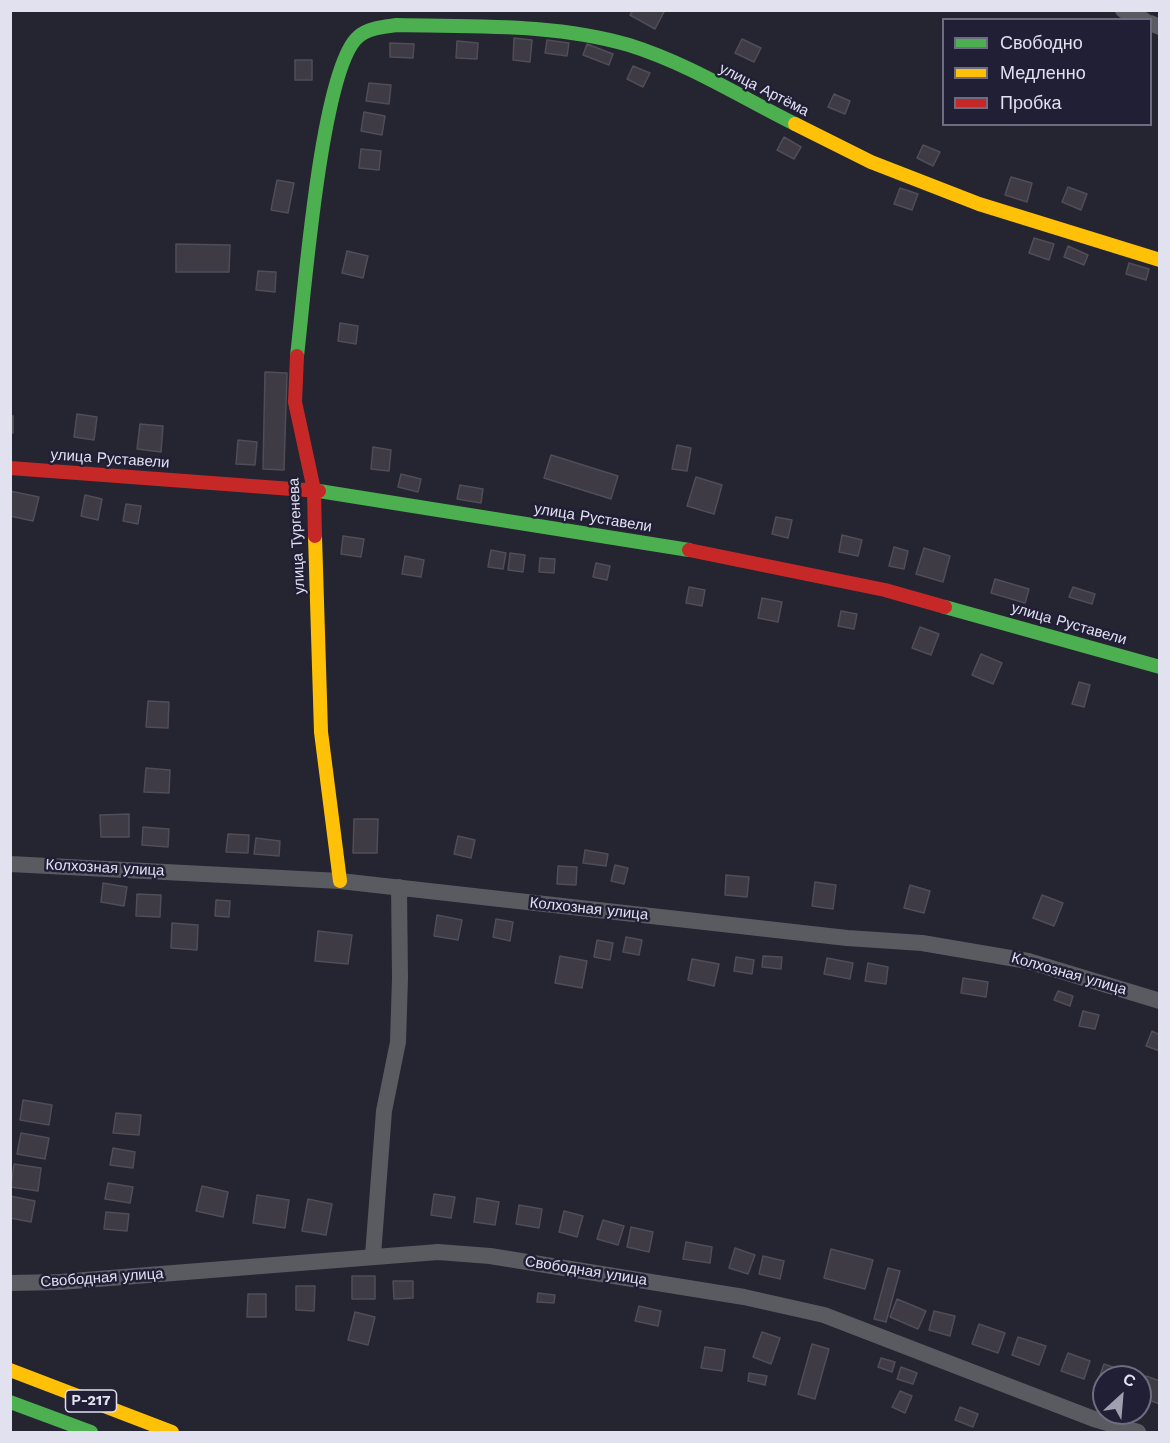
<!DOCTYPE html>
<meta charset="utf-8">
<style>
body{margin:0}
#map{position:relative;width:1170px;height:1443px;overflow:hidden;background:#252431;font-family:"Work Sans",sans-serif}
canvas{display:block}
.frame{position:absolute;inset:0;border:12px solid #e1e1f0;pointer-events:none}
.legend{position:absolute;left:942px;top:18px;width:210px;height:108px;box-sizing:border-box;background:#211f36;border:2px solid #6e6d80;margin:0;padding:8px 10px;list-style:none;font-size:18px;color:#e1e1f0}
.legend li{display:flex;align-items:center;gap:12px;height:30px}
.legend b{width:30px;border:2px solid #6e6d80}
.north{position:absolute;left:1092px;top:1365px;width:60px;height:60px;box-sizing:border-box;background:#211f36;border:2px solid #6e6d80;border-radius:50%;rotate:26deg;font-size:16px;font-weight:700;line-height:24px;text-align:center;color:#e1e1f0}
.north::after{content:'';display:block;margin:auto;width:21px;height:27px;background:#9f9fad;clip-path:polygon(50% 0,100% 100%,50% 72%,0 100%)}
</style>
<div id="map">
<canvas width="1170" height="1443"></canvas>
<div class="frame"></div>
<ul class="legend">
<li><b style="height:8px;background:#4caf50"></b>Свободно</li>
<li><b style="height:8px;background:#ffc107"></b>Медленно</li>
<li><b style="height:8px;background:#c62828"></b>Пробка</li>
</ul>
<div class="north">С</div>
</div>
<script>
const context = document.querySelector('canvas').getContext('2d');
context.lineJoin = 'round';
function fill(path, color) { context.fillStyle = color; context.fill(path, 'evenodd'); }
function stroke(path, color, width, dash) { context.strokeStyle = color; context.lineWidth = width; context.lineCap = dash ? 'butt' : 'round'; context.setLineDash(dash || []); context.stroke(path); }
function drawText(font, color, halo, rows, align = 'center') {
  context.font = font + ' "Work Sans",sans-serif'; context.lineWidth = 5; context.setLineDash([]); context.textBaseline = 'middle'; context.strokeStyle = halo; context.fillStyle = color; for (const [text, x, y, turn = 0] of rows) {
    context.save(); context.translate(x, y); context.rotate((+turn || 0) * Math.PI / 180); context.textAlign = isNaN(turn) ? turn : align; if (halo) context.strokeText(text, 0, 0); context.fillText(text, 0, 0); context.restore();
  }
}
const building = new Path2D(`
 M633 10H661L664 12 655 29 630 15Z
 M514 38 532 40 530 62 513 60Z
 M742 39 761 48 754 62 735 53Z
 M547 40 569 43 567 56 545 53Z
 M457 41 478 43 477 59 456 58Z
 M390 43 414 44 413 58 390 57Z
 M587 44 613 54 609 65 583 55Z
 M295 60H312V80H295Z
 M633 66 650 73 643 87 627 79Z
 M369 83 391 85 389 104 366 101Z
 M834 94 850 101 845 114 828 107Z
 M364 112 385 116 382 135 361 131Z
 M784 137 801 147 794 159 777 150Z
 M923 145 940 152 933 166 917 158Z
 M361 149 381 151 379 170 359 168Z
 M1011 177 1032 183 1027 202 1005 195Z
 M277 180 294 183 288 213 271 210Z
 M1068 187 1087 194 1081 210 1062 202Z
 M900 188 918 194 912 210 894 204Z
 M1034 238 1054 244 1049 260 1029 253Z
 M176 244 230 245 229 272H176Z
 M1068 246 1088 255 1084 265 1064 257Z
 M347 251 368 256 363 278 342 273Z
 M1129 263 1149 269 1146 280 1126 274Z
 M258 271 276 272 275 292 256 290Z
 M340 323 358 326 356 344 338 341Z
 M265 372 287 373 284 470 263 469Z
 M77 414 97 417 94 440 74 437Z
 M10 415 13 416V433H10Z
 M140 424 163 426 161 452 137 449Z
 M238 440 257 442 255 465 236 464Z
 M677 445 691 448 687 471 672 469Z
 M373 447 391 450 389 471 371 469Z
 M551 455 618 476 611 499 544 478Z
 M401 474 421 479 418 492 398 487Z
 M696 477 722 485 714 514 687 506Z
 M460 485 483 489 481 503 457 499Z
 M10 491 39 497 33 521 10 516Z
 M85 495 102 499 98 520 81 516Z
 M126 504 141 506 138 524 123 521Z
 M776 517 792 520 788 538 772 534Z
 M842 535 862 540 858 556 839 552Z
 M343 536 364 539 361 557 341 554Z
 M894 547 908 551 904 569 889 566Z
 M924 548 950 556 943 582 916 574Z
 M491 550 506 553 503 569 488 567Z
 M510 553 525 555 523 572 508 570Z
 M405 556 424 560 421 577 402 574Z
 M540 558 555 559 554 573 539 572Z
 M596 563 610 566 607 580 593 577Z
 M995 579 1029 589 1025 603 991 593Z
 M689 587 705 590 702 606 686 603Z
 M1073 587 1095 594 1092 604 1069 597Z
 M762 598 782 602 778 622 758 618Z
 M841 611 857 614 854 629 838 626Z
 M920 627 939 634 931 655 912 648Z
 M981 654 1002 663 993 684 972 675Z
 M1079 682 1090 685 1084 707 1072 704Z
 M148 701 169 702 168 728 146 727Z
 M146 768 170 770 169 793 144 792Z
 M129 814V837H101L100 815Z
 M354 819H378L377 853H353Z
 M143 827 169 829 168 847 142 845Z
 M228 834 249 835 248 853 226 852Z
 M458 836 475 840 471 858 454 854Z
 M256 838 280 841 279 856 254 854Z
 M585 850 608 854 606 866 583 863Z
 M615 865 628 868 624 884 611 881Z
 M558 866 577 867 576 885 557 884Z
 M726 875 749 877 747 897 725 895Z
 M815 882 836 885 833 909 812 906Z
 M103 883 127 887 124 906 101 902Z
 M910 885 930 891 924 913 904 908Z
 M137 894 161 895 160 917 136 916Z
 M1042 895 1063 903 1054 926 1033 918Z
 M216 900 230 901 229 917 215 916Z
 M437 915 462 920 458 940 434 936Z
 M496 919 513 922 510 941 493 937Z
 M172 923 198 925 197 950 171 948Z
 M318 931 352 935 348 964 315 961Z
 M626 937 642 940 639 955 623 952Z
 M597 940 613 943 610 960 594 957Z
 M560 956 587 961 582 988 555 983Z
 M763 956 782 957 781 969 762 967Z
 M736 957 754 960 752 974 734 971Z
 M827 958 853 963 850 979 824 974Z
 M692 959 719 964 714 986 688 980Z
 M868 963 888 967 886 984 865 981Z
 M963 978 988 982 986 997 961 993Z
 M1058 991 1073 996 1070 1006 1054 1000Z
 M1083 1011 1099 1015 1095 1029 1079 1026Z
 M1152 1031 1160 1035V1051L1146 1046Z
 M23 1100 52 1105 49 1125 20 1120Z
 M116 1113 141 1115 139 1135 113 1133Z
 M21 1133 49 1138 45 1159 17 1154Z
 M113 1148 135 1152 133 1168 110 1165Z
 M14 1164 41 1168 38 1191 11 1187Z
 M108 1183 133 1187 130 1203 105 1199Z
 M202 1186 228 1192 223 1217 196 1211Z
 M434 1194 455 1197 451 1218 431 1215Z
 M257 1195 289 1200 285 1228 253 1223Z
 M10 1196 35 1201 31 1222 10 1218Z
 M477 1198 499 1202 495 1225 474 1222Z
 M308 1199 332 1204 326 1235 302 1231Z
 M519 1205 542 1209 539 1228 516 1224Z
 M564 1211 583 1216 577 1237 559 1232Z
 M106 1212 129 1214 127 1231 104 1229Z
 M603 1220 624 1226 618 1245 597 1239Z
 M631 1227 653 1232 649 1252 627 1247Z
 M686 1242 712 1247 710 1263 683 1259Z
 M735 1248 755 1255 748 1274 729 1268Z
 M831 1249 873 1260 865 1289 824 1278Z
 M763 1256 784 1261 780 1279 759 1274Z
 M888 1268 900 1271 886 1322 874 1319Z
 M352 1276H375V1299H352Z
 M393 1281H413V1298L394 1299Z
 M296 1286H315L314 1311 296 1310Z
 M538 1293 555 1295 554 1303 537 1302Z
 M248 1294H266V1317H247Z
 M897 1299 926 1311 918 1329 890 1317Z
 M639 1306 661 1311 658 1326 635 1321Z
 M934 1311 955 1316 950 1336 929 1330Z
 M355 1312 375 1317 368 1345 348 1340Z
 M979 1324 1005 1333 998 1353 972 1344Z
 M762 1332 780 1338 771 1364 753 1357Z
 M1018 1337 1046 1346 1039 1365 1012 1355Z
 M812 1344 829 1349 815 1399 798 1394Z
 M705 1347 725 1350 722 1371 701 1368Z
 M1068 1353 1090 1361 1084 1379 1061 1371Z
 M881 1358 895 1362 892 1372 878 1367Z
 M1104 1364 1130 1373 1128 1377H1104V1387L1097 1384Z
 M901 1367 917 1373 913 1384 897 1379Z
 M749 1373 767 1376 765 1385 748 1381Z
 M1146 1376 1160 1381V1404L1140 1397Z
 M900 1391 912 1396 905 1413 892 1407Z
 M960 1407 978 1414 973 1427 955 1420Z`);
fill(building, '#3e3b45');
stroke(building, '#504d57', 1.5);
stroke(new Path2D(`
 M1123 10 1144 20
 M1150 23 1160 27
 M10 864 340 881 847 938 922 943 1028 961 1160 1001
 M373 1255 384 1111 398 1042 400 978 399 887
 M10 1283 60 1282 438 1252 490 1256 744 1297 824 1315 1094 1419 1138 1432`), '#5a5b61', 16);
stroke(new Path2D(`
 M297 356C304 298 321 69 358 37 368 28 384 27 397 25 474 27 554 23 629 45 687 63 741 97 795 124
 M319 491 689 550
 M945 607 1160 667
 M10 1402 91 1432`), '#4caf50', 14);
stroke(new Path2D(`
 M795 124 871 162 979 204 1160 260
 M315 536 321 732 340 881
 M10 1370 172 1432`), '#ffc107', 14);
stroke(new Path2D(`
 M297 356 295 402 314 490 315 536
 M10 468 319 491
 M689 550 885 590 945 607`), '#c62828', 14);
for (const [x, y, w] of [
 [91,1401,51]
]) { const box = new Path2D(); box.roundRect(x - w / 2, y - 11, w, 22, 4.5); context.fillStyle = '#211f36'; context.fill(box); stroke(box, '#e1e1f0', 1.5); }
drawText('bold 14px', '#e1e1f0', null, [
 ["Р-217",91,1401]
]);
drawText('15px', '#e1e1f0', '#211f36', [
 ["улица Артёма",764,90,27],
 ["улица Руставели",110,459,4],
 ["улица Руставели",593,518,9],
 ["улица Тургенева",297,536,-93],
 ["улица Руставели",1069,624,16],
 ["Колхозная улица",105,868,3],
 ["Колхозная улица",589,909,6],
 ["Колхозная улица",1069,974,16],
 ["Свободная улица",586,1271,9],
 ["Свободная улица",102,1278,-4]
]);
</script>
